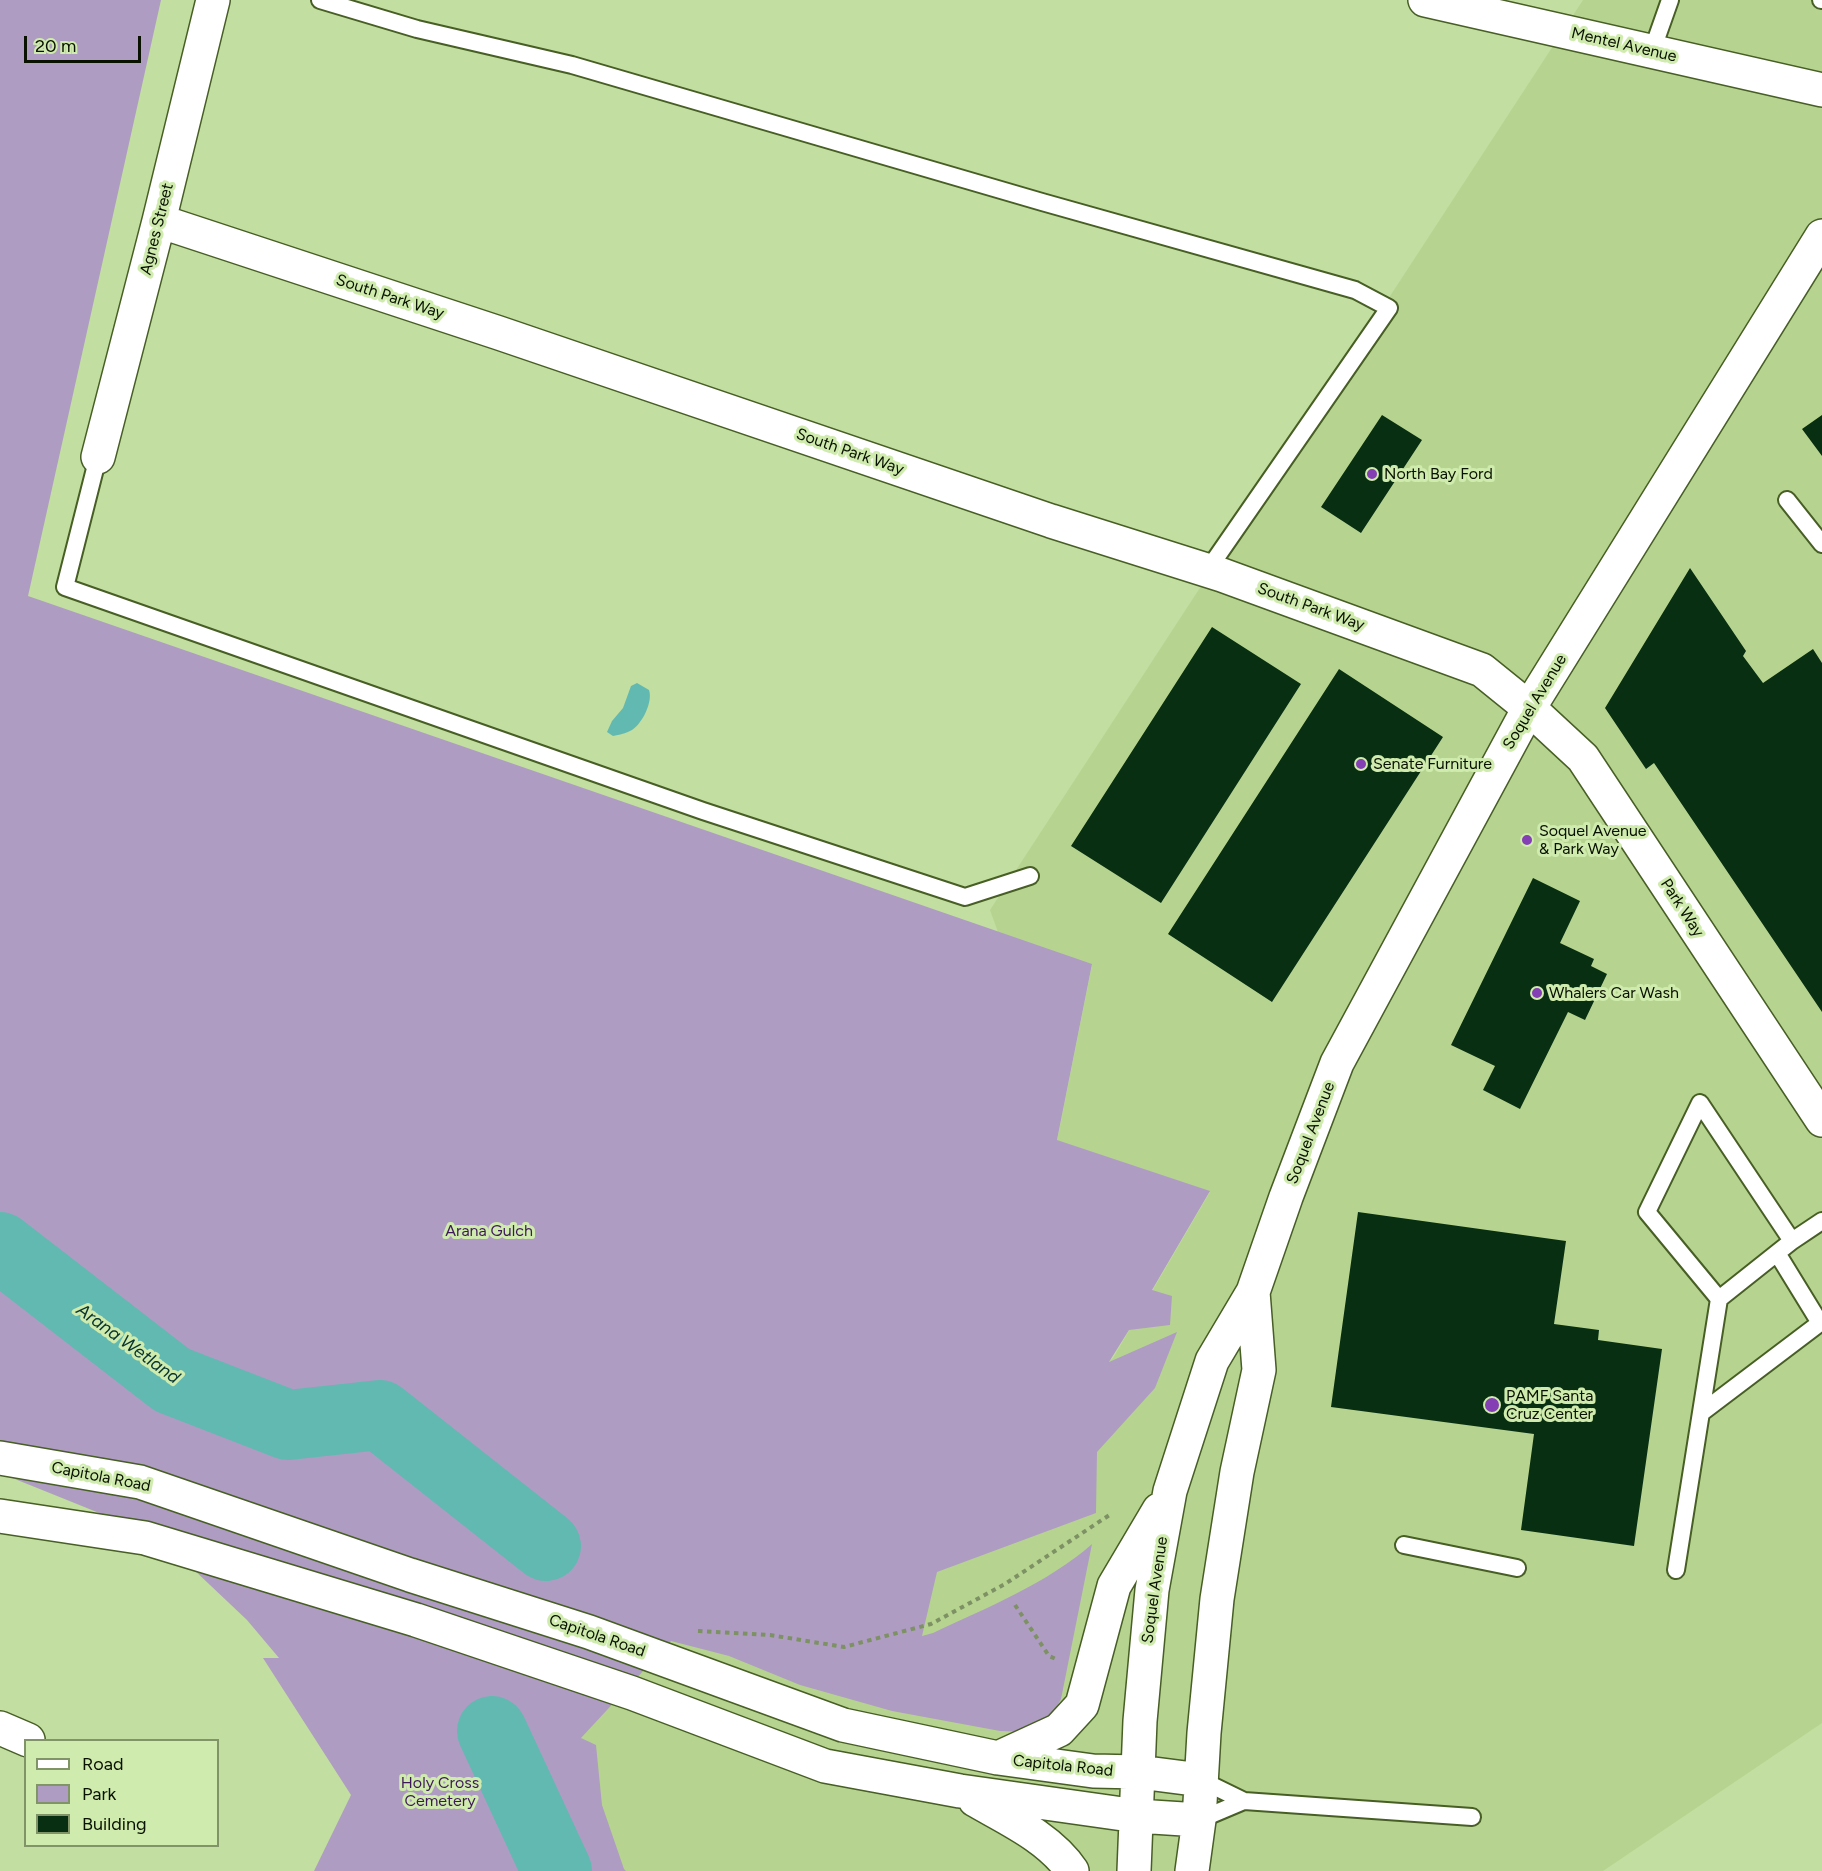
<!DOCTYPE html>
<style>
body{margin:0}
#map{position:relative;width:1822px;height:1871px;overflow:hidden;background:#c2dea0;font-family:Figtree,sans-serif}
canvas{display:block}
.legend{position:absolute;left:24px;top:1739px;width:195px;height:108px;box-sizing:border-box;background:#cfebad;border:2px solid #809468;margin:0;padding:8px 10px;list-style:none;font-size:18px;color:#091100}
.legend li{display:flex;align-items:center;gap:12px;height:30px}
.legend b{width:30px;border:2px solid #809468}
.scale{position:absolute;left:24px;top:36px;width:117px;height:27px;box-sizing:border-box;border:3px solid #091100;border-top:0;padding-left:8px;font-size:18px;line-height:21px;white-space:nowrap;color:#091100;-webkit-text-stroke:4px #cfebad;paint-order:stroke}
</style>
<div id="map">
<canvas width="1822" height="1871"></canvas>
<ul class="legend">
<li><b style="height:8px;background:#fff"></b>Road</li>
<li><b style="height:16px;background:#af9cc2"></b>Park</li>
<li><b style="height:16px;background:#082f12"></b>Building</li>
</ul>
<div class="scale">20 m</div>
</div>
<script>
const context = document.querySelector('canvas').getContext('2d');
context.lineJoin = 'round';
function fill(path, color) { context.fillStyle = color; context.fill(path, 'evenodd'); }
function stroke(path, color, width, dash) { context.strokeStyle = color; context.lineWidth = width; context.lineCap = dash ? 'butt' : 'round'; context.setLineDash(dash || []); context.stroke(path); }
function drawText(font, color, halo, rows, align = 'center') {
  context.font = font + ' Figtree,sans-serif'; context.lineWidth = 6; context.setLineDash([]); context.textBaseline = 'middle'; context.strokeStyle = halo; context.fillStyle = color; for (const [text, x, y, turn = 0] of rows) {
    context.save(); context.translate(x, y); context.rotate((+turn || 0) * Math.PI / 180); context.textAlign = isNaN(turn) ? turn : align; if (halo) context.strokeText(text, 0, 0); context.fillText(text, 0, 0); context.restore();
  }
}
fill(new Path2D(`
 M1583 0H1822V1723L1603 1871H564L497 1570 1080 1389 1113 1358 1210 1192 1057 1141 1092 965 998 932 990 910Z`), '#b6d490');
fill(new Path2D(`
 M0 0H161L28 596 1092 964 1057 1140 1210 1191 1152 1290 1172 1296 1170 1325 1129 1330 1109 1362 1177 1332 1155 1388 1097 1452 1096 1513 937 1572 922 1636 933 1633C986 1608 1048 1583 1092 1544L1061 1699 1051 1717 1029 1732 1000 1731 892 1711 800 1685 729 1656 671 1641 581 1738 596 1745 602 1805 624 1869 626 1871H314L351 1795 263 1658H279L247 1620 173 1550 134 1527 0 1473Z`), '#af9cc2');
fill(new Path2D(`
 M637 683 649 690C653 701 643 723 632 730 627 733 619 735 613 736L607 732 612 721 623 708 631 686Z`), '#62b9b1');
stroke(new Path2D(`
 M0 1247 172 1380 288 1425 380 1415 546 1546
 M492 1731 557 1871`), '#62b9b1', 70);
fill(new Path2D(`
 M1382 415 1422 440 1361 533 1321 507Z
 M1822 415V456L1802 429Z
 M1690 568 1746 651 1743 656 1763 683 1813 649 1822 663V1012L1654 763 1646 769 1605 708Z
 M1212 627 1301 684 1161 903 1071 846Z
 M1339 669 1443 737 1272 1002 1168 934Z
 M1533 878 1580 901 1560 943 1594 959 1591 966 1607 974 1585 1020 1568 1012 1520 1109 1483 1090 1495 1066 1451 1045Z
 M1358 1212 1566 1241 1554 1324 1599 1330 1598 1340 1662 1349 1634 1546 1521 1530 1534 1434 1331 1407Z`), '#082f12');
const lane = new Path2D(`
 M320 0 417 29 572 65 1042 202 1355 290 1389 308 1207 571
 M1821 0H1822
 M1652 51 1670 0
 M98 457 65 587 703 811 965 897 1030 876
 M1787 500 1822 544
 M1792 1241 1700 1103 1647 1212 1719 1299 1792 1241 1822 1221
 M1701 1413 1820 1323 1777 1253
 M1404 1545 1517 1568
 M1676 1570 1719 1299
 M1201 1780 1244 1801 1472 1817
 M1199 1820 1244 1801`);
const street = new Path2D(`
 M1425 0 1822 90
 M159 221 499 333 1051 521 1222 575 1482 670 1529 708 1583 758 1822 1120
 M98 457 159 221 213 0
 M0 1728 28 1740`);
const primary = new Path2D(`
 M0 1458 140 1482 410 1575 589 1632 843 1725 998 1758 1093 1771 1139 1772 1201 1780
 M0 1516 145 1538 416 1620 632 1693 825 1766 960 1791 1137 1816 1199 1820
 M998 1758 1059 1730 1082 1705 1114 1586 1159 1510
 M975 1800C1008 1819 1050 1838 1072 1871
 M1134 1871 1140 1721 1152 1590 1170 1491 1212 1361 1253 1292 1286 1197 1337 1063 1529 708 1822 236
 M1192 1871 1199 1820 1204 1733 1217 1599 1237 1472 1259 1370 1253 1292`);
stroke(lane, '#475e25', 20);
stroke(street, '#475e25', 36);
stroke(primary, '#475e25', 36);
stroke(new Path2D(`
 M1015 1605 1049 1656 1058 1660
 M698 1631 770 1635 844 1647 931 1624 1005 1584 1111 1514`), '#7d9164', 4, [4.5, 4.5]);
stroke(lane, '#fff', 16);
stroke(street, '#fff', 33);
stroke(primary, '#fff', 33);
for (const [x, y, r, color] of [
 [1372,474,6,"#833fb3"],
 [1361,764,6,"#833fb3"],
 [1527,840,6,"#833fb3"],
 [1537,993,6,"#833fb3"],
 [1492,1405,8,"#833fb3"]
]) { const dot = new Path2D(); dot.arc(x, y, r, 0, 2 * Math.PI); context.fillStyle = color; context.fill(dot); stroke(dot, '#cfebad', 2); }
drawText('16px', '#091100', '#cfebad', [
 ["Mentel Avenue",1624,45,13],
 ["Agnes Street",157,229,-76],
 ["South Park Way",390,297,18],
 ["South Park Way",850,452,19],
 ["South Park Way",1311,607,20],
 ["Soquel Avenue",1535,702,-59],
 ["Park Way",1682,908,57],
 ["Soquel Avenue",1311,1133,-69],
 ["Capitola Road",101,1477,11],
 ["Soquel Avenue",1155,1590,-82],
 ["Capitola Road",597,1636,19],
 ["Capitola Road",1063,1766,6]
]);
drawText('16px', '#091100', '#cfebad', [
 ["North Bay Ford",1384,474],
 ["Senate Furniture",1373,764],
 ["Soquel Avenue",1539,831],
 ["& Park Way",1539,849],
 ["Whalers Car Wash",1549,993],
 ["PAMF Santa",1506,1396],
 ["Cruz Center",1506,1414]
], 'left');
drawText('16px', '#3f185b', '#cfebad', [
 ["Arana Gulch",489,1231],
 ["Holy Cross",440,1783],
 ["Cemetery",440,1801]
]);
drawText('italic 18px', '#073330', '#cfebad', [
 ["Arana Wetland",128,1344,36]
]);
</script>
